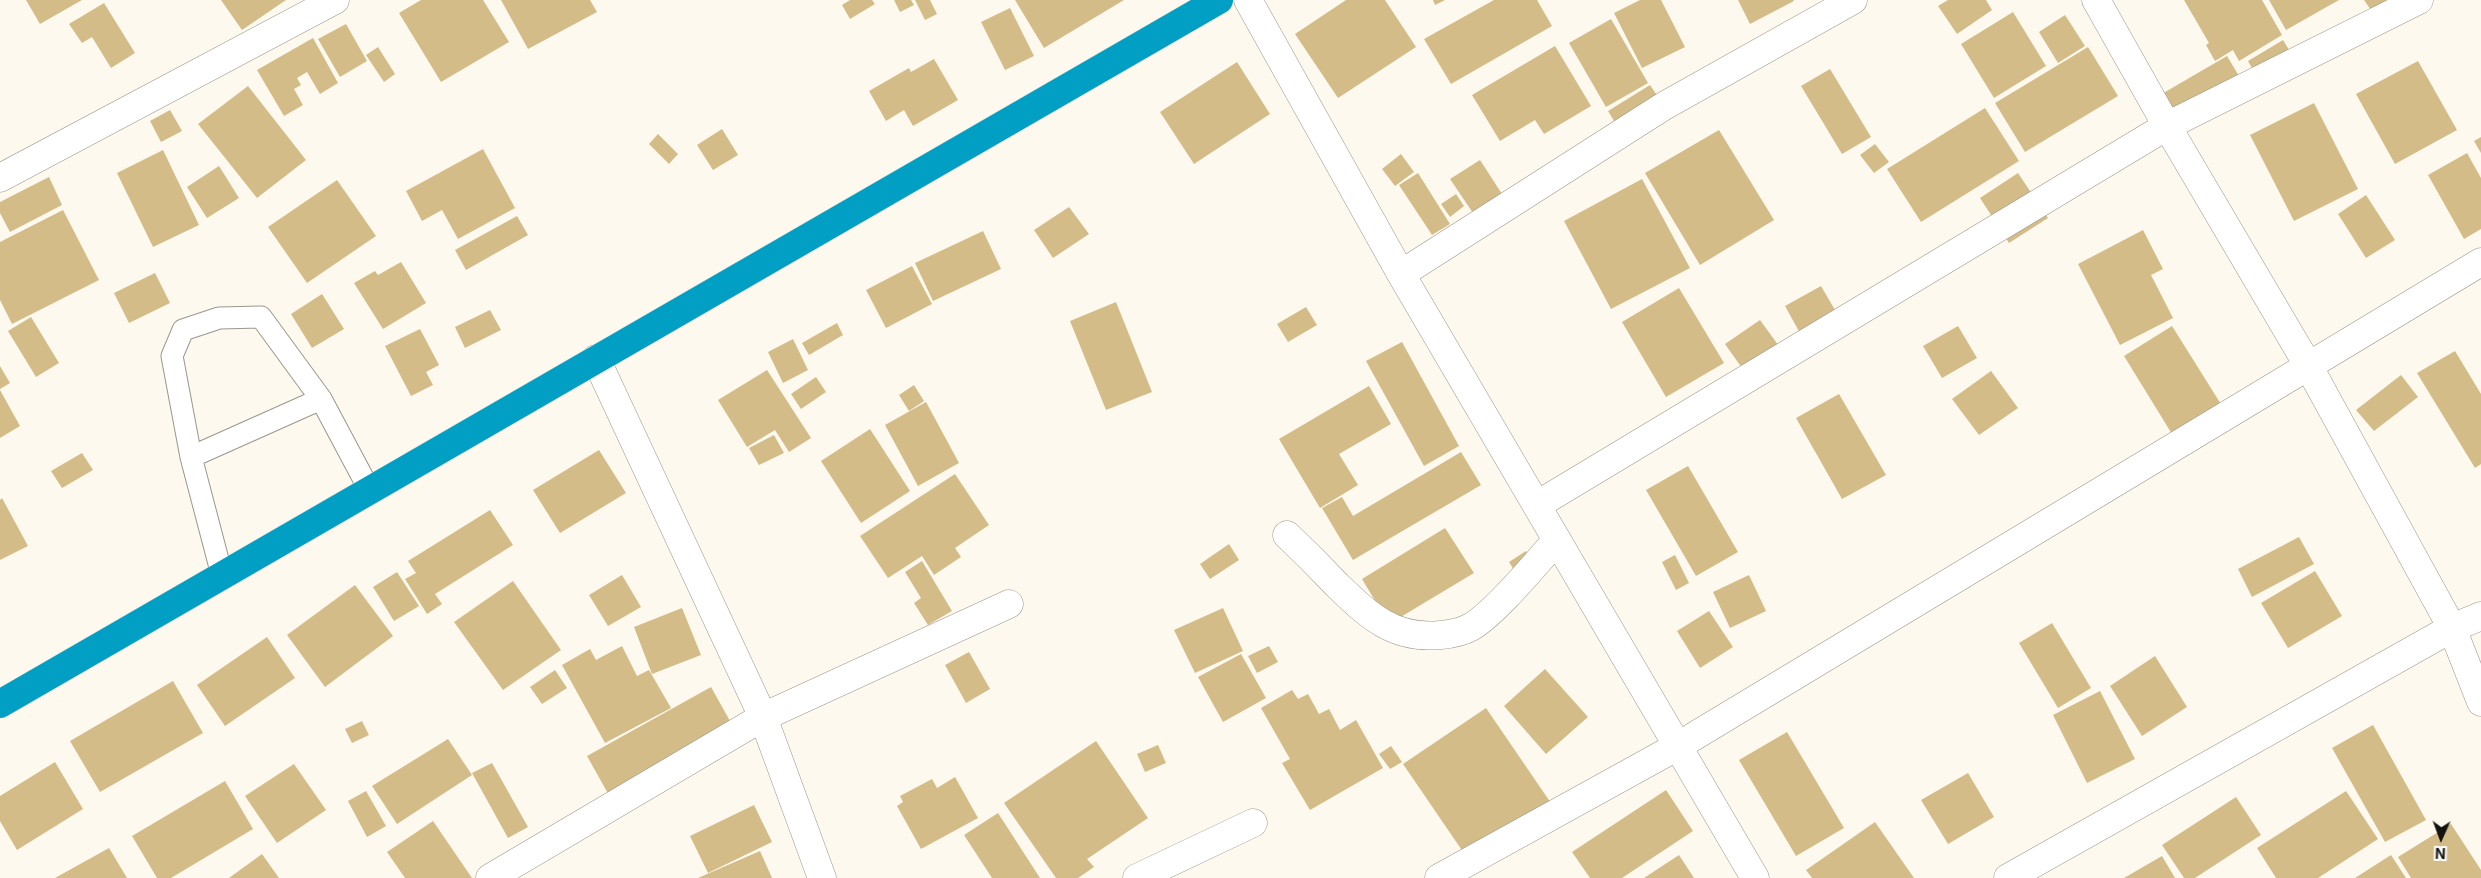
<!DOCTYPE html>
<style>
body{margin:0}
#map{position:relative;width:2481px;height:878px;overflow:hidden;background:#fef9ee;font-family:Inter,sans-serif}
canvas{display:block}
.north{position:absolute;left:2416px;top:813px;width:50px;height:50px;-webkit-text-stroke:4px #fff;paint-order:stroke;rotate:182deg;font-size:14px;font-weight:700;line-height:20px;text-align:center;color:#13120e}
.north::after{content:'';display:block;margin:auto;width:18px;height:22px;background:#13120e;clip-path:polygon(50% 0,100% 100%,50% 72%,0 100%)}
</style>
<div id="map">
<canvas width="2481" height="878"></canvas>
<div class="north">N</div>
</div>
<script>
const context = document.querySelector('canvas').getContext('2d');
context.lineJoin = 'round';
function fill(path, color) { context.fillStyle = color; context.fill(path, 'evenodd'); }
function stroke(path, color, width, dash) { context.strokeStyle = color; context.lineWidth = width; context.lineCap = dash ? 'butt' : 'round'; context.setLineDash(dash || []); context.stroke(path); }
fill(new Path2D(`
 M26 0H82L40 24Z
 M221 0H286L242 30Z
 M421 0H483L509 42 441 82 399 13Z
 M501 0H590L597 12 528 49Z
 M850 0H872L875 4 850 19 842 5Z
 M894 0H911L914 5 900 12Z
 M915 0H930L937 14 925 20Z
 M1015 0H1124L1044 48Z
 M1346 0H1385L1416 47 1338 98 1295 34Z
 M1433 0H1445L1435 5Z
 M1494 0H1537L1552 26 1451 84 1424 39Z
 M1640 0H1661L1685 47 1642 68 1614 13Z
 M1738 0H1793L1794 1 1750 24Z
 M1948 0H1986L1992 10 1957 34 1938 6Z
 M2184 0H2262L2282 35 2239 61 2233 50 2215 61 2206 45 2209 43Z
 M2269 0H2339L2286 30Z
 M2364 0H2401L2380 23Z
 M104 3 135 53 111 68 92 37 82 43 69 24Z
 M1010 8 1034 56 1005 70 981 22Z
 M2013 12 2046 66 1994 98 1961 44Z
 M2065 15 2085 46 2058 63 2039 32Z
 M1611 19 1648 83 1606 107 1569 43Z
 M346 24 367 61 340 77 318 39Z
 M313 38 338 83 320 94 307 72 297 78 301 85 294 89 303 105 284 116 257 70Z
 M2283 40 2299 66 2263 87 2248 61Z
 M1555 46 1591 106 1544 134 1535 120 1500 141 1472 95Z
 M378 47 395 74 384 82 366 55Z
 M2088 47 2118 96 2025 152 1995 103Z
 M2227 56 2248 91 2181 130 2160 95Z
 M934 59 958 100 913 126 904 110 886 121 869 91 909 68 911 72Z
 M2418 61 2457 130 2395 164 2356 94Z
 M1237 62 1270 114 1194 164 1160 112Z
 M1830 69 1871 137 1842 154 1801 86Z
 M1650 85 1663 104 1620 131 1608 111Z
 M248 86 306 160 257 198 198 124Z
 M2314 103 2358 189 2294 221 2250 135Z
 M1985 108 2019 161 1921 222 1887 169Z
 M170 110 182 131 161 142 150 121Z
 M722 129 738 155 713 170 697 145Z
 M1719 130 1774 220 1700 265 1645 173Z
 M658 134 678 154 669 164 649 144Z
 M2481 137V153L2474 141Z
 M1875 144 1889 162 1874 173 1860 155Z
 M483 149 515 208 458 239 442 210 422 221 406 191Z
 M163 150 199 225 153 247 117 173Z
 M2467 153 2481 178V229L2464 239 2428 175Z
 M1401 154 1414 172 1395 186 1382 169Z
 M1480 160 1502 194 1473 213 1450 179Z
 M219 166 239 198 207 218 187 187Z
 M1418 173 1450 224 1432 235 1399 185Z
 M2018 173 2048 218 2009 243 1980 198Z
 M49 177 62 205 10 232 0 213V202Z
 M1642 179 1690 268 1611 309 1564 221Z
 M337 180 376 236 307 283 268 227Z
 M1456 194 1464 206 1450 217 1441 204Z
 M2366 195 2395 240 2366 258 2338 214Z
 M1069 207 1089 234 1053 258 1034 230Z
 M63 210 99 280 12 324 0 300V242Z
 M517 216 528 235 466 270 455 250Z
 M2143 230 2163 269 2151 275 2173 318 2120 345 2078 264Z
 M983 231 1001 269 933 301 915 263Z
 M401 262 426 303 383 329 354 283 375 271 378 275Z
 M912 266 932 304 886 328 866 290Z
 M155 273 170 303 129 323 114 293Z
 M1821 286 1842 322 1806 344 1785 306Z
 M1679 288 1724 363 1666 397 1622 322Z
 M322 294 344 329 312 348 291 314Z
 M1116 302 1152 392 1106 410 1070 321Z
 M1306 307 1317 325 1288 342 1277 324Z
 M490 310 501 330 465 348 455 327Z
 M31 317 59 363 36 377 8 331Z
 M1760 320 1784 353 1749 378 1725 344Z
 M837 323 843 335 809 355 802 343Z
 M1958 326 1977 358 1942 378 1923 346Z
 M2172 326 2229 417 2180 447 2124 356Z
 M420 329 439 365 426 372 433 385 411 396 385 346Z
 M793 339 808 370 783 383 768 352Z
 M1402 342 1459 446 1424 466 1366 361Z
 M2455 351 2481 394V464L2475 468 2417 373Z
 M0 366 10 383 0 389Z
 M767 370 811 438 789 452 775 430 747 447 718 400Z
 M1991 371 2018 408 1979 435 1952 399Z
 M2401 375 2418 397 2374 431 2356 410Z
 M816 377 826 392 801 409 791 394Z
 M914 385 924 401 909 411 899 395Z
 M1369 386 1391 424 1339 454 1358 485 1320 508 1279 439Z
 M0 390 20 426 0 438Z
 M1839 394 1886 475 1842 499 1796 418Z
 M926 402 959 463 918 486 885 425Z
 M870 429 910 491 861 523 821 461Z
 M774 435 784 453 759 465 749 448Z
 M599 450 626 493 560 533 533 490Z
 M1461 452 1481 485 1353 560 1322 508 1342 497 1353 516Z
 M82 453 93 470 62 488 51 471Z
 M1688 466 1738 552 1696 576 1646 490Z
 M955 474 989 525 955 548 961 557 934 575 922 556 888 578 860 536Z
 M2 498 28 546 0 560V500Z
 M490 510 513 545 435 594 442 604 427 614 405 579 416 573 408 561Z
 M1445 528 1474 573 1389 624 1362 579Z
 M2299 537 2314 564 2252 597 2238 569Z
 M1229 544 1239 560 1210 579 1200 564Z
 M1526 551 1540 572 1522 583 1509 562Z
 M1675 555 1689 583 1676 590 1662 562Z
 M922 561 952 611 928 625 914 603 921 598 905 572Z
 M2315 571 2342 616 2288 648 2261 603Z
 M397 572 419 606 394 621 373 587Z
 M622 575 641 607 608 626 589 595Z
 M1749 575 1766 611 1730 628 1713 592Z
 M513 581 561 650 503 690 454 622Z
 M355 585 393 636 325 687 287 635Z
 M682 608 701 655 652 674 634 627Z
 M1223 608 1243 651 1195 673 1174 630Z
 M1709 611 1733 647 1700 668 1677 631Z
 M2052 623 2091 688 2058 708 2019 643Z
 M267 637 295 678 225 726 197 685Z
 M622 646 637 676 649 670 671 708 605 743 562 665 590 649 596 660Z
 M1269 646 1278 662 1257 673 1248 656Z
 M969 652 990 689 966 703 945 665Z
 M1241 654 1266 698 1223 722 1198 677Z
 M2155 656 2187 707 2142 736 2110 686Z
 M1545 669 1588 717 1546 754 1504 706Z
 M555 670 567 688 542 704 530 687Z
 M173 681 203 733 100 792 70 741Z
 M711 687 739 737 615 806 587 756Z
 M1292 690 1298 699 1308 694 1319 714 1329 709 1340 730 1356 720 1383 768 1310 810 1282 763 1290 759 1261 708Z
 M2100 691 2135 759 2087 783 2053 715Z
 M1486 708 1555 809 1472 865 1403 764Z
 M362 721 369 735 352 743 345 729Z
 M2373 725 2426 820 2385 842 2332 748Z
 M1787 732 1844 828 1796 856 1739 760Z
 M448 739 472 775 397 824 372 786Z
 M1096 741 1148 818 1087 859 1094 867 1078 878H1056L1004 803Z
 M1158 745 1166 763 1145 772 1137 754Z
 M1391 746 1402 762 1390 769 1379 754Z
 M55 762 83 809 17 850 0 821V796Z
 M492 763 528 827 508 838 472 773Z
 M294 764 326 810 277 843 245 796Z
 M1968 773 1994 817 1948 844 1921 800Z
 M955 777 978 818 921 849 897 806 903 802 900 796 932 779 937 788Z
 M225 781 253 829 171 878H157L132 836Z
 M1666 790 1693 831 1622 878H1590L1572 852Z
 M366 791 386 826 367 837 348 801Z
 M2346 791 2378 839 2318 878H2276L2257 848Z
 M2236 797 2261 835 2195 878H2184L2162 845Z
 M754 805 772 842 708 873 690 836Z
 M998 813 1040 878H992L964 835Z
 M433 821 472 878H405L387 852Z
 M1875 822 1914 878H1812L1806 870Z
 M2451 824 2481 870V878H2411L2398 857Z
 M109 848 127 878H55Z
 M760 851 772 878H698Z
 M262 854 279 878H229Z
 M1679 855 1694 878H1644Z
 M2391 855 2406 878H2355Z
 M2162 856 2175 878H2124Z`), '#d3bc88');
const lane = new Path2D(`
 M191 457 321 399
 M222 575 191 457 172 356 183 330 219 318 261 317 321 399 370 491`);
const street = new Path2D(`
 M1248 0 1401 274 1755 878
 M2096 0 2167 126 2309 367 2452 628 2481 702
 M0 178 335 0
 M1401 274 1664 106 1853 0
 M596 359 763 717 822 878
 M1537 505 2167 126 2419 0
 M1287 535C1304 551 1320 567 1336 584 1368 615 1393 640 1441 635 1451 634 1462 632 1471 627 1496 612 1536 563 1557 540
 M490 878 763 717 1009 604
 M1137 878 1253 823
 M1439 878 1678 746 2481 262
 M2008 878 2452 628 2481 616`);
const highway = new Path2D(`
 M0 704 1219 0`);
stroke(lane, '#9b978d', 23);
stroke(street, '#9b978d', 29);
stroke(highway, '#d9d9d8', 29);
stroke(lane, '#fff', 21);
stroke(street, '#fff', 28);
stroke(highway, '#009fc3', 28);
</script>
